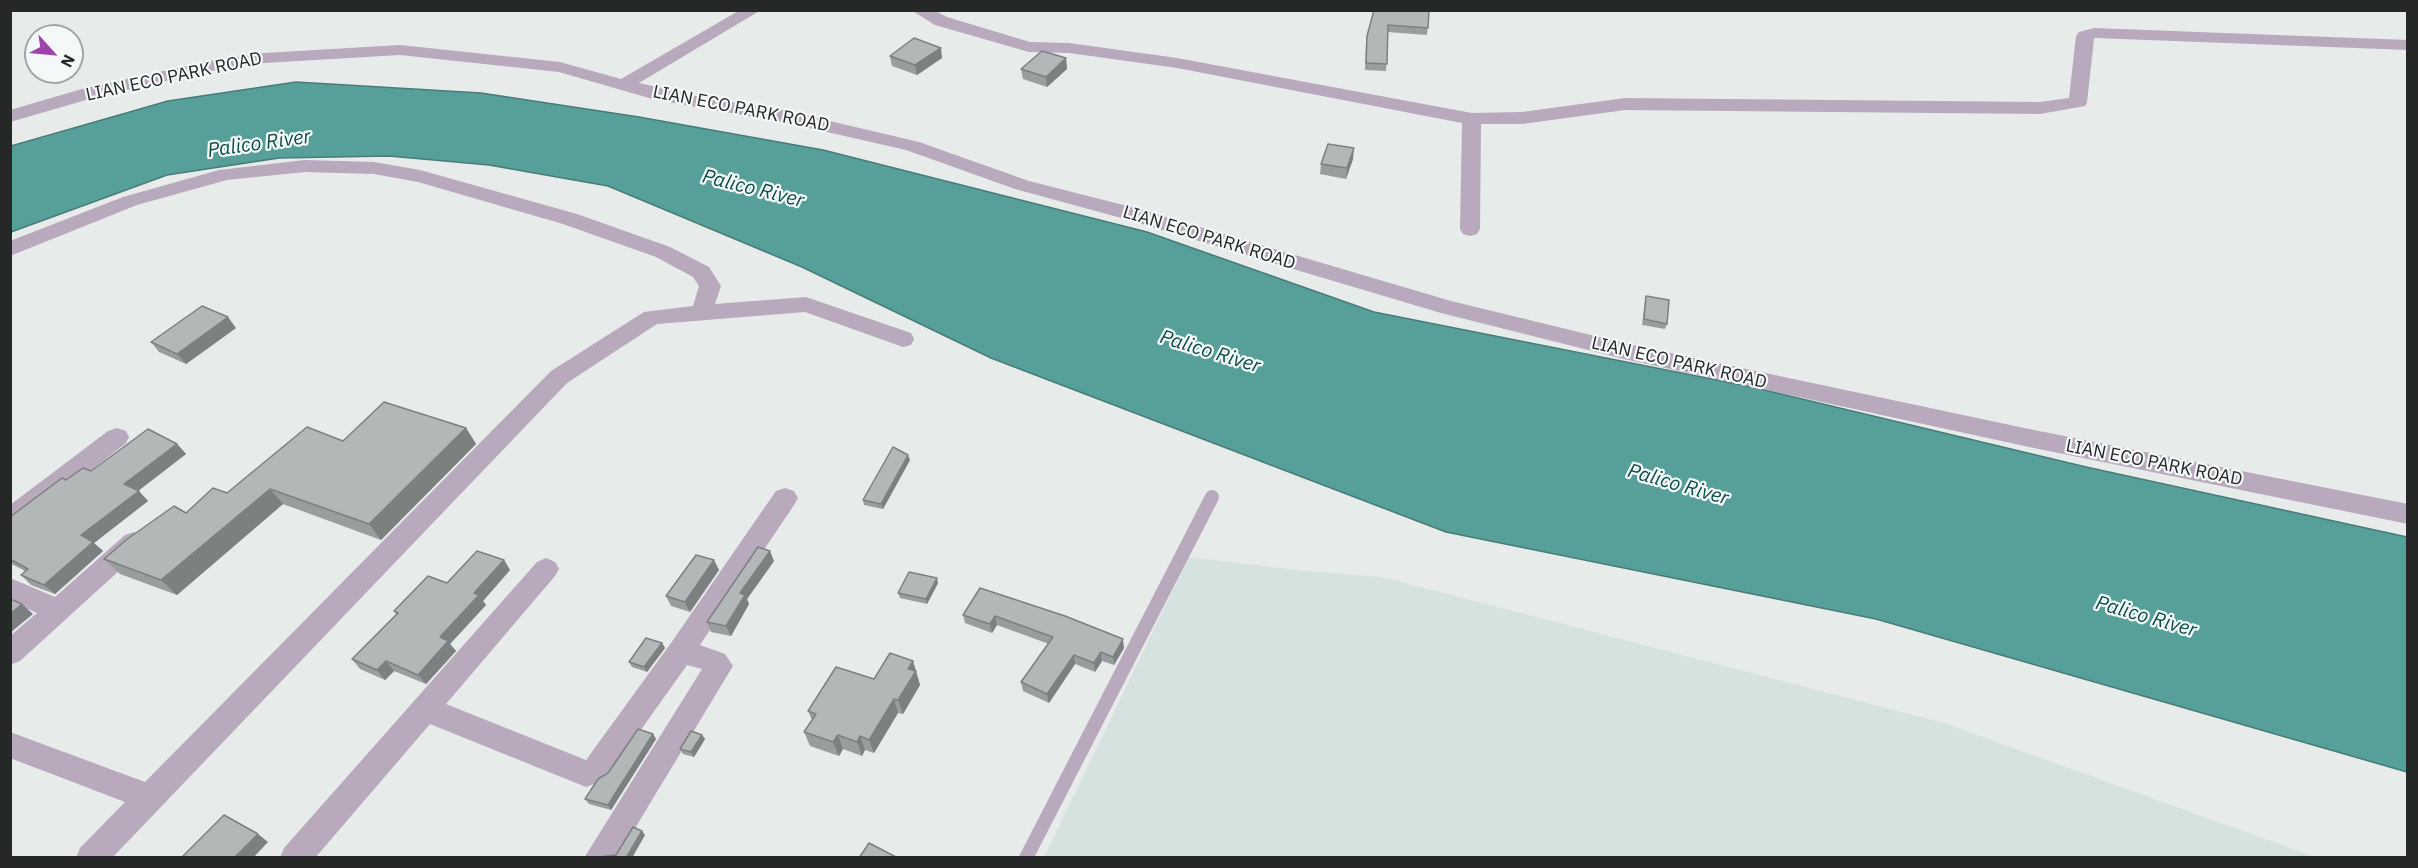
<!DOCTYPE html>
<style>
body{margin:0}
#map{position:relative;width:2418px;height:868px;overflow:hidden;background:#e7ebea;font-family:"IBM Plex Sans",sans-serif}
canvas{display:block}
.frame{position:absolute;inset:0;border:12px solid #262828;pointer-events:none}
.north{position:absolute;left:24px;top:24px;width:60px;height:60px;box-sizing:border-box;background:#f4f8f8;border:2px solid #a2a5a5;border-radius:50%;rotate:117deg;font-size:16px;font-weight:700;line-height:24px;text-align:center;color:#262828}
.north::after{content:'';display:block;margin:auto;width:21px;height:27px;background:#9d41ab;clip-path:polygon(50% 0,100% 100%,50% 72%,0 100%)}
</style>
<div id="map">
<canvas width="2418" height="868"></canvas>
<div class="frame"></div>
<div class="north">N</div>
</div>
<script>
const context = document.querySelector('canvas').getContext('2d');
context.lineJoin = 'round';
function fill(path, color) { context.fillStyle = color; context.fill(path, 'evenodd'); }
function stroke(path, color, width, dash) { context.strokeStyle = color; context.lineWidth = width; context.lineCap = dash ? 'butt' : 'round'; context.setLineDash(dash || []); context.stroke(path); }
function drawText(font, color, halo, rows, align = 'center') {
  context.font = font + ' "IBM Plex Sans",sans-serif'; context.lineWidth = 4.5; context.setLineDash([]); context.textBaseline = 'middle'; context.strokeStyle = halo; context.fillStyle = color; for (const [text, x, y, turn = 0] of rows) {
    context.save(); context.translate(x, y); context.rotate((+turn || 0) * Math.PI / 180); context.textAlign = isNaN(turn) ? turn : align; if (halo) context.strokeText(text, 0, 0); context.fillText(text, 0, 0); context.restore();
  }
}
fill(new Path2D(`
 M1189 557 1304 571 1382 577 1944 723 2315 857H1044Z`), '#d5e2e0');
const water = new Path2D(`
 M296 82 481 93 639 117 823 150 1147 232 1374 312 1752 387 2086 467 2407 537V772L1876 619 1446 532 991 358 802 267 608 186 489 165 389 156 279 158 167 175 11 232V146L168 101Z`);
fill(water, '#57a09a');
stroke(water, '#487c78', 1.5);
stroke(new Path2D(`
 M1026 858 1212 497`), '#b9a9bc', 14);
fill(new Path2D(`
 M740 10H761L639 83 705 98 783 110 919 142 1029 181 1139 209 1451 301 1624 343 2029 429 2408 504V524L2029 447 1624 359 1441 313 1125 219 1015 189 906 150 783 122 656 100 559 72 400 55 264 63 204 72 93 98 10 122V110L82 89 204 62 264 53 400 45 560 62 621 79Z
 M911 10H933L947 17 1030 42 1069 43 1177 58 1472 113 1522 112 1625 98 2040 102 2069 98 2076 36 2079 32 2094 28 2408 40V50L2095 38 2094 39 2087 102 2085 106 2040 114 1625 110 1522 124H1481L1480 229 1477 234 1470 236 1463 234 1460 229 1462 123 1177 68 1069 53 1029 52 935 25Z
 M305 160 374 162 420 170 577 214 670 247 709 267 721 286 715 304 806 297 911 333 914 339 911 345 903 347 805 312 657 324 567 383 112 858H76L80 848 125 802 10 758V732L145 782 551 371 644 312 693 306 699 286 693 277 656 257 563 224 418 182 374 174 305 172 227 180 137 205 10 256V241L123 197 219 170Z
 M117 428 126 431 129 437 126 443 19 526 10 529V505L108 431Z
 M785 488 794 491 798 498 794 505 700 645 725 654 733 666 617 858H584L702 669 687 665 606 779 586 787 430 724 315 858H280L284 848 537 562 546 558 555 562 559 569 555 576 446 704 586 760 671 643 776 491Z
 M134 532 143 535 147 542 143 549 20 661 10 665V636L37 613 10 601V578L55 597 125 535Z`), '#b9a9bc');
fill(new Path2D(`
 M1374 10H1429L1427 35 1388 32 1386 71 1365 70 1366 43Z
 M890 56 942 58 917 75 892 66Z
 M1066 58 1067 69 1047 87 1023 79 1021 69Z
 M1353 159 1346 179 1320 174 1321 164Z
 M1646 296 1667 324 1665 329 1642 325 1645 301Z
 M236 328 186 364 159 352 151 342Z
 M466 428 476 444 381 540 283 504 177 595 120 574 104 559 227 493 343 441Z
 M177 444 186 454 138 491 148 501 94 543 103 551 55 594 31 585 21 575 25 571 10 563V517L66 480Z
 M910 460 883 509 864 505 863 500Z
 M504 560 510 570 483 601 486 605 450 644 456 651 426 684 394 671 385 680 360 669 352 659 396 614 394 611 447 583Z
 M774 561 747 599 749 604 731 636 711 632 707 622Z
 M719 570 690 612 671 606 666 596Z
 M938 583 927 604 900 598 898 593Z
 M980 588 1124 648 1114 665 1102 661 1095 672 1075 664 1049 703 1023 691 1021 682 1049 644 997 625 992 633 965 623 963 615Z
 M662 643 665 648 647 672 632 667 629 662Z
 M913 661 920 685 903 714 898 713 874 753 865 750 862 756 843 749 839 756 810 746 804 732 812 720 808 711Z
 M653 734 656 739 611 810 589 804 585 799 608 773Z
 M702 735 705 739 694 757 683 754 680 749Z`), '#9a9d9d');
fill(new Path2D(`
 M941 48 942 58 917 75 915 65Z
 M1066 58 1067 69 1047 87 1046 77Z
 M1354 148 1353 159 1346 179 1347 168Z
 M228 317 236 328 186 364 177 354Z
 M466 428 476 444 381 540 369 524Z
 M177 444 186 454 134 494 124 484Z
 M908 455 910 460 883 509 881 504Z
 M270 489 283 504 177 595 161 580Z
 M139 491 148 501 94 543 103 551 55 594 44 585 81 535Z
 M770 551 774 561 747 599 749 604 731 636 726 626 740 593Z
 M504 560 510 570 483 601 486 605 450 644 456 651 426 684 418 675 440 637 474 593Z
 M714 560 719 570 690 612 685 602Z
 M937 578 938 583 927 604 926 599Z
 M22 604 33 614 10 633V614Z
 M995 616 997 625 992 633 990 624Z
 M1123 639 1124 648 1114 665 1113 657Z
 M662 643 665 648 647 672 644 667Z
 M1101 652 1102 661 1095 672 1094 663Z
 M1074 655 1075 664 1049 703 1047 694Z
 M386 661 394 671 385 680 377 670Z
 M913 661 920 685 903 714 898 700 908 669Z
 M894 699 898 713 874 753 869 740Z
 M653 734 656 739 611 810 608 805Z
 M702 735 705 739 694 757 691 752Z
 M838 735 843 749 839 756 833 742Z
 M860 736 865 750 862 756 857 742Z
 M642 831 645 835 632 858H626Z
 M258 834 268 842 253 858H234Z`), '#7d8080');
const building = new Path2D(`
 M1374 10H1429L1428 28 1388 25 1387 64 1366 63 1367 36Z
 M914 38 941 48 915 65 890 56Z
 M1042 51 1066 58 1046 77 1021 69Z
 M1328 144 1354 148 1347 168 1321 164Z
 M1646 296 1669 300 1667 324 1644 319Z
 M202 306 228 317 177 354 151 342Z
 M384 402 466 428 369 524 270 489 161 580 104 559 126 540 174 506 186 513 213 488 227 493 307 427 343 441Z
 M148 429 177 444 124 484 139 491 81 535 93 542 44 585 21 575 28 569 10 559V517L62 478 66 480 83 468 91 471Z
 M893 447 908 455 881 504 863 500Z
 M758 547 770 551 740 593 745 595 726 626 707 622Z
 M477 551 504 560 474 593 479 595 440 637 448 641 418 675 386 661 377 670 352 659 398 613 394 611 428 576 447 583Z
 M696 555 714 560 685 602 666 596Z
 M909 572 937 578 926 599 898 593Z
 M980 588 1065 616 1123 639 1113 657 1101 652 1094 663 1074 655 1047 694 1021 682 1053 637 995 616 990 624 963 615Z
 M10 599 22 604 10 614Z
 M646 638 662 643 644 667 629 662Z
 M890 653 913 661 908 669 916 671 898 700 894 699 869 740 860 736 857 742 838 735 833 742 804 732 816 714 808 711 836 667 874 679Z
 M638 729 653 734 608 805 585 799 598 779 608 773Z
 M691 731 702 735 691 752 680 749Z
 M224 815 258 834 234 858H181Z
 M633 827 642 831 626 858 599 857 616 855Z
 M869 843 898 858H859Z`);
fill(building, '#b3b7b7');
stroke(building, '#7d8080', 1.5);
drawText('18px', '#262828', '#f4f8f8', [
 ["LIAN ECO PARK ROAD",174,77,-12],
 ["LIAN ECO PARK ROAD",741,109,11],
 ["LIAN ECO PARK ROAD",1209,238,17],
 ["LIAN ECO PARK ROAD",1679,363,13],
 ["LIAN ECO PARK ROAD",2154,463,11]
]);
drawText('italic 20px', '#0c4e4a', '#f4f8f8', [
 ["Palico River",259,144,-8],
 ["Palico River",753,189,14],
 ["Palico River",1210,352,17],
 ["Palico River",1678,485,16],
 ["Palico River",2146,617,16]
]);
</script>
